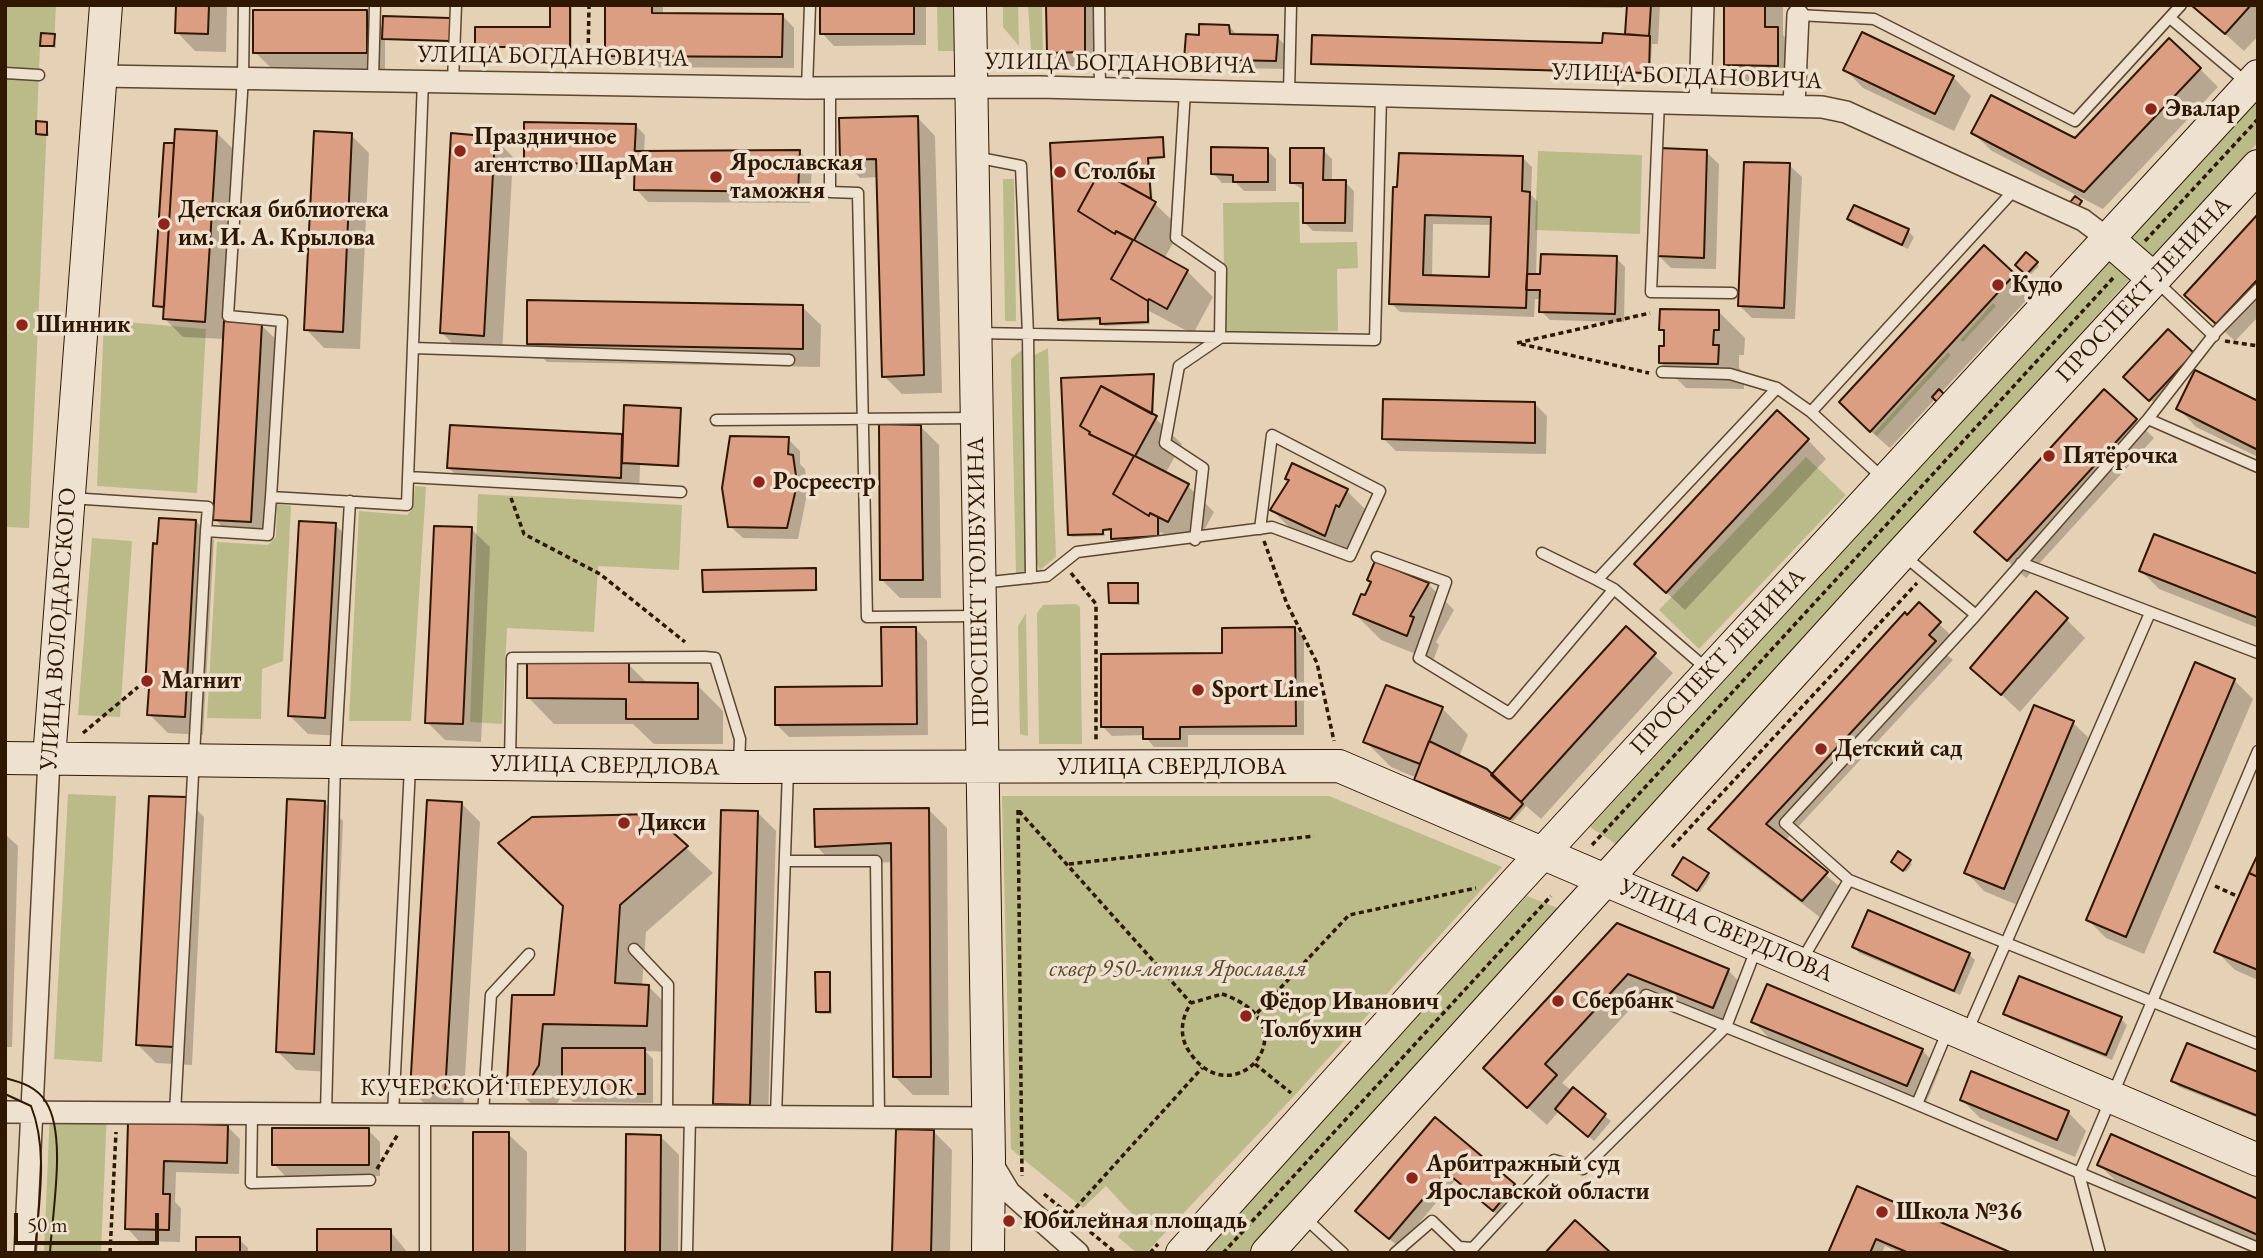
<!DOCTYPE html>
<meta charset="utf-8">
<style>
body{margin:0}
#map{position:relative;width:2263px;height:1258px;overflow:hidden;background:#e5d1b6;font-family:"EB Garamond",serif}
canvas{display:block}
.frame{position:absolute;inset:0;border:7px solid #2f1700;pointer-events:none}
.scale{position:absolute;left:14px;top:1213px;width:145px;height:32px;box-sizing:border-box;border:4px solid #2f1700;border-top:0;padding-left:9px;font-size:21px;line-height:24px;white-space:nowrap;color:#2f1700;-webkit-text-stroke:5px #eee1d0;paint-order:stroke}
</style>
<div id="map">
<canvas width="2263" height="1258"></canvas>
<div class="frame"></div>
<div class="scale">50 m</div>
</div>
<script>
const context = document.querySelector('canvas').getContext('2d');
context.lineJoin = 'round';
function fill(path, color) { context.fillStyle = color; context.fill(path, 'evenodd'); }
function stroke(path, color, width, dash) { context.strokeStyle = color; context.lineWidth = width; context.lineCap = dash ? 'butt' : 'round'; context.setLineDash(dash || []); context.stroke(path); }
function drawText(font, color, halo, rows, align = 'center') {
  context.font = font + ' "EB Garamond",serif'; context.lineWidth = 7; context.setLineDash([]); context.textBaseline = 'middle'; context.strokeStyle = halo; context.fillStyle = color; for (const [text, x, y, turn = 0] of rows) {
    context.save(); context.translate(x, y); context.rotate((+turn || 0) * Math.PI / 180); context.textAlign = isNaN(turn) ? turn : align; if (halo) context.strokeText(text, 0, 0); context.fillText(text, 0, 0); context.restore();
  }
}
fill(new Path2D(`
 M5 5H56L54 46H40L37 121 47 122 29 528 5 527Z
 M937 5H958V51H938Z
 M1003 5H1018L1019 46 1003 27Z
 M1028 5H1042L1043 52 1031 50Z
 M2258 100V142L2152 259 2130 237Z
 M1538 151 1642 155 1640 234 1535 230Z
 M1003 179H1014L1016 321H1005Z
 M1299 202 1300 243 1357 242 1358 268 1337 269 1338 331 1225 333 1223 203Z
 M2115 256 2134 274 1619 846 1590 827Z
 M1993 303 1996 306 1963 342 1960 340Z
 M104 320 206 329 197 493 97 486Z
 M1048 348 1056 557 1040 570 1036 562 1031 357Z
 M1022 350 1027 574H1016L1011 359Z
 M1948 352 1951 355 1877 436 1874 433Z
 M1806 457 1846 495 1699 649 1659 610Z
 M415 486 426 487 411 721H349L359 511 407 515 413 508Z
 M478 494 682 505 679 570 598 566 594 632 507 628 502 724 470 722Z
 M277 504 291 506 283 661 262 669 261 719 207 718 217 542 268 545 276 537Z
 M92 538 132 541 120 717 78 715Z
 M1076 604 1080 607 1082 744H1039L1037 613 1043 605Z
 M1026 613 1028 736 1020 734 1018 626Z
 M68 794 116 796 102 1062 54 1059Z
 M1002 796H1329L1502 867 1294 1096 1146 1253H1137L1118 1237 1132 1214 1106 1186 1083 1208 1011 1149Z
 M1527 896 1565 911 1250 1253H1201Z
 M50 1109 107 1111 101 1253H44Z`), '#bbba89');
fill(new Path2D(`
 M178 5H227L226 52 195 51 177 32Z
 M552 5H572V49L477 47 552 28Z
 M607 5H663V15H782L794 28V68L619 67 607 55Z
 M822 5H926V45L834 46 822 33Z
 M1048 5H1102L1103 70H1067L1049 52Z
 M1450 5H1623V8Z
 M1629 5H1660L1658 44H1652L1650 75 1313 63 1604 45 1627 36Z
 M1726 5H1783V35L1796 47 1795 83H1744L1725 65Z
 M2193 5H2258V36L2244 51Z
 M366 11 384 29 450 20 452 40 385 38V70H273L255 52Z
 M1229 26 1238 36 1277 37 1286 46 1285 69 1195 67 1186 58 1201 37Z
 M54 36 56 48 42 45Z
 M1845 69 1953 77 1971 96 1954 131 1863 88Z
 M2200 69 2218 87 2103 209 1992 151 1973 133 2075 140Z
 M917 117 935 136 942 393 902 394 884 376 879 177 860 178 842 159Z
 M47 124 49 136H40L38 134Z
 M636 126 645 135 644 152 799 151 812 164 810 203 648 202 636 189V173L535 171 526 162Z
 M217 133 235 151 224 323 261 325 280 343 269 540 233 538 215 519 225 339 183 337 165 319V308L155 305 174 145 176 147Z
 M351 135 369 153 360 349 324 348 306 329Z
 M495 139 513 157 502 354 460 351 442 333Z
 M1162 139 1166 158 1149 160 1153 202 1181 229 1165 257 1187 271 1213 297 1193 334 1149 311 1150 324 1104 326 1102 320 1062 322 1052 144Z
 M1267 150 1276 159V191H1244L1236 183H1222L1213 173Z
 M1323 150 1332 159V181L1345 182 1354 191 1353 232 1313 231 1304 222 1305 191 1291 182Z
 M1706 152 1719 164 1716 269 1671 268 1659 256Z
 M1523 158 1532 167 1531 195 1538 202 1536 276 1616 258 1625 267 1624 322 1550 320 1541 311V299H1535L1534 317 1400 312 1391 303 1394 189ZM1433 224 1493 225 1491 279 1432 277Z
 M1789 165 1802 177 1795 319 1752 318 1739 305Z
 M1855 207 1908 231 1914 237 1908 249 1855 225 1849 219Z
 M2258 216V317L2235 341 2204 313Z
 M1984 248 2032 294 1890 448 1859 421Z
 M2026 254 2039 266 2029 276 2017 264Z
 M802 307 821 325 820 367 547 362 529 344Z
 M1719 312 1745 338 1744 355H1739V368L1744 373V389L1686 388 1660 362 1665 348 1666 334 1661 329Z
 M2195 357 2153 402 2126 377Z
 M1153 376 1154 417 1182 444 1165 474 1188 486 1214 512 1195 547 1160 532V538L1115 540 1113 531H1104L1105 536 1072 537 1069 534Z
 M2258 403V457L2196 427 2178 408Z
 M1535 404 1547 416 1546 454 1396 451 1384 439Z
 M681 410 680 467 640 465 639 495 467 486 449 468 622 436 624 439Z
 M2135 420 2154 438 2026 578 1977 532Z
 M921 427 939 445 941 598H900L881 579Z
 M788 439 800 451V464L805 469 808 489 798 539 743 538 730 526Z
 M1808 440 1826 459 1685 610 1655 582Z
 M1293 465 1347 491 1373 517 1351 561 1298 536 1272 510 1279 495 1283 497Z
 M196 521 214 540 203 735 168 733 149 714 151 691 147 687Z
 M335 525 354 543 343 736 308 734 290 716Z
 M471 529 490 547 481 742 445 740 427 722Z
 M815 570 818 591H704Z
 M2141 571 2258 576V628L2159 589Z
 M1428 584 1454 610 1436 642 1439 645 1433 661 1381 640 1355 614Z
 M1137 585 1140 605 1110 603Z
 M1919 605 1958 642 1946 654 1953 660 1785 841 1845 891 1821 918 1728 847 1710 829Z
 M2066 619 2085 638 2020 712 1973 668Z
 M915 628 927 641 928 735 789 737 777 725 884 688Z
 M1295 629 1304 638V735H1188V747H1154L1144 735 1112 736 1103 727 1224 655Z
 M1626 629 1673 673 1541 819 1526 806 1513 821 1419 782 1417 778 1391 767 1365 741 1442 708 1468 735 1459 757 1492 776Z
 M629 665 648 684 697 685 723 711V744H654L633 724H554L528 697Z
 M2234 680 2253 699 2144 954 2106 938 2088 920Z
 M2035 707 2073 723 2092 741 2022 907 1984 891 1966 872Z
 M186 799 204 817 192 1065 156 1063 138 1045Z
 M324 802 343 821 332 1072 296 1070 278 1052Z
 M462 804 480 822 463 1111 430 1109 412 1091Z
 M928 809 947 828 949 1095H913L895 1077 893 862 835 865 817 847Z
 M757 812 776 831 768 1122 734 1121 715 1103Z
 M652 816 713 873 646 932 642 986H648L674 1012 673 1052 645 1051 653 1059V1103L573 1102 563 1093 554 1109 535 1108 509 1082Z
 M5 834 18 846 12 1047H5Z
 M1899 854 1912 864 1906 872 1895 864Z
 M2258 857V980L2235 970 2216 951Z
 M1707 875 1710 877 1700 892 1677 877Z
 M1618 925 1728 970 1746 989 1731 1026 1647 991 1562 1083 1611 1121 1594 1141 1559 1111 1547 1125 1504 1086Z
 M1854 947 1969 954 1975 960 1960 995 1859 953Z
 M829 974 832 1014H820L817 1012Z
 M2005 1013 2121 1019 2127 1025 2112 1060 2011 1019Z
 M1753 1021 1922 1050 1940 1069 1926 1103 1771 1040Z
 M2258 1074V1118L2179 1087 2173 1081Z
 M1962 1100 2068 1112 2086 1131 2075 1157 1980 1118Z
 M1435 1119 1523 1194 1502 1219 1456 1179 1399 1247 1367 1220Z
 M130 1124 227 1126 240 1139 239 1174 176 1172 175 1202 181 1208 180 1242 139 1241 127 1228Z
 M368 1130 380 1142V1176L286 1177 274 1164Z
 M934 1132 952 1150 950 1253H893Z
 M508 1134 527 1152 526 1253H475Z
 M660 1136 679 1155 678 1253H626Z
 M2099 1165 2258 1200V1244L2118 1183Z
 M1857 1189 2007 1253H1900L1885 1246 1882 1253H1830Z
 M390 1231 408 1253H319Z
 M239 1239 248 1248V1253H197Z`), '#0003');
const building = new Path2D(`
 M176 5H209L208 34 175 33Z
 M550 5H570V47H475V27H550Z
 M605 5H652V13L783 14 782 57 605 56Z
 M820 5H914V34H820Z
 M1046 5H1085V52L1047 53Z
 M1627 5H1651L1649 36 1625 34Z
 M1724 5H1765V27H1778V66L1724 65Z
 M2191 5H2251L2225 34Z
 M253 10H367V53H253Z
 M383 16 450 18V41L382 39Z
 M1199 24 1229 25 1230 34 1278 35 1276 61 1184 59 1186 34 1199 35Z
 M1862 32 1954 76 1935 114 1843 70Z
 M41 33 55 34 54 46H40Z
 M1603 33 1650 36 1649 73 1311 64 1312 35 1602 43Z
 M2169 38 2201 68 2084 192 1971 133 1991 95 2075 138Z
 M918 116 924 375 882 377 876 159 840 160 839 118Z
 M36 121 47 122V135L36 134Z
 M524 122 636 124 634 164 524 163Z
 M175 129 217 131 205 322 163 319Z
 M314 131 352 133 343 332 304 330Z
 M451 133 495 137 484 336 440 333Z
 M1163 137 1164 157 1148 158 1151 199 1100 171 1078 211 1115 234 1116 231 1133 240 1111 279 1148 301V322L1100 324V318L1058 320 1050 143Z
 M164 143H174L164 307 153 306Z
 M1211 147 1268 148V182H1233V175L1211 174Z
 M1290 148H1324L1323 180H1346L1345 223H1303V183H1290Z
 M1660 148 1707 150 1704 258 1657 256Z
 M800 150 798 192 634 190 635 151Z
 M1399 153 1523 156 1522 191 1530 192 1526 308 1389 304 1393 187H1397ZM1425 215 1491 217 1489 277 1423 275Z
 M1744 162 1790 163 1784 308 1738 306Z
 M1100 171 1156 202 1134 240 1188 270 1167 309 1149 299 1148 301 1111 279 1133 240 1116 231 1115 234 1078 211Z
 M2075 196 2082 201 2076 210 2068 205Z
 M1854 205 1909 229 1902 245 1847 219Z
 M2258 214V279L2216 324 2184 295Z
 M1984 245 2015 274 1870 432 1839 402Z
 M2026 252 2038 262 2026 275 2015 265Z
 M1541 254 1617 256 1615 314 1539 312 1540 290H1526L1527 274H1540Z
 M527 300 803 305V349L527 344Z
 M1660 309 1719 310V330H1714L1713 345H1719L1718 364 1659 363V346H1664V330H1659Z
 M224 321 262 323 251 522 213 520Z
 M2168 329 2194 353 2149 401 2123 377Z
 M2195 370 2258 401V450L2176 409Z
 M1154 374 1152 414 1101 386 1080 426 1090 432 1089 434 1134 456 1113 494 1149 516 1150 513 1158 517V536L1111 539V529L1103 530V534L1068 535 1061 378Z
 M1101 386 1157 416 1135 456 1189 484 1168 522 1150 513 1149 516 1113 494 1134 456 1089 434 1090 432 1080 426Z
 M1939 389 1945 395 1938 403 1932 397Z
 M2104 389 2137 419 2007 561 1974 532Z
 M1383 399 1535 402V443L1382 439Z
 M624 405 681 408 678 466 622 463Z
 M1777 410 1809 439 1666 593 1634 564Z
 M879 424 921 425 923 580H880Z
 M450 425 622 434 621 478 447 468Z
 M730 436 789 437 788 454 793 455 796 476 795 493 787 528 728 527 722 488Z
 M1292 463 1348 489 1339 507 1336 505 1325 536 1270 510 1289 480 1285 479Z
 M159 518 196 520 185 717 147 715 149 688H145L153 543 157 544Z
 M299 521 336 523 325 718 288 716Z
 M434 526 472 527 463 724 425 723Z
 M2154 534 2258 574V618L2139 571Z
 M1375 561 1429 583 1410 616 1414 617 1407 636 1353 614 1361 594 1365 595 1371 582 1367 580Z
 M816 568V590L703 592 702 570Z
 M1108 583H1138V603H1109Z
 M2036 591 2068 618 2001 695 1970 668Z
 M1919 602 1941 622 1929 635 1936 641 1766 824 1828 872 1802 901 1708 829 1905 612 1907 615Z
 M1626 626 1656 653 1521 802 1491 775Z
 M881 627H916L917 724 775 725V687L882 686Z
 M1295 627 1296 726 1180 727V739H1143V727H1101V654L1222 653V628Z
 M527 662 629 663V682L698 683V719H626V699L527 698Z
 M2195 662 2235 679 2126 937 2086 920Z
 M1386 685 1443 707 1420 764 1363 742Z
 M2034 705 2074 721 2004 889 1964 873Z
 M1429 741 1487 769 1523 804 1510 819 1414 780Z
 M149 796 187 797 174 1047 136 1045Z
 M287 799 325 801 314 1054 276 1052Z
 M427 800 462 802 445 1094 410 1091Z
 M929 808 931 1077H893L891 843 815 847 814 809Z
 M721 810 758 811 750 1105 713 1104Z
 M652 814 688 846 620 905 615 983 649 985 647 1026 543 1024 539 1065 528 1083H507L512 995H554L563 906 498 843 532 817Z
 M1898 851 1911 860 1903 871 1891 862Z
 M2258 854V877L2249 873Z
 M1683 857 1709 873 1697 891 1672 875Z
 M2249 873 2258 877V970L2214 952Z
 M1868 910 1970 953 1954 991 1852 947Z
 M1617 923 1729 969 1713 1008 1628 974 1545 1064 1557 1075 1527 1108 1483 1068Z
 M815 972H830V1012H816Z
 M2019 976 2122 1017 2106 1055 2003 1014Z
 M1767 984 1923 1049 1907 1086 1751 1022Z
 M2187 1043 2258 1072V1116L2171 1081Z
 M562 1048H645V1094H562Z
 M1971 1071 2069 1111 2057 1140 1960 1100Z
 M1573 1087 1606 1114 1588 1137 1555 1109Z
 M1435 1117 1515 1184 1493 1211 1446 1172 1389 1239 1355 1211Z
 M128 1122 228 1125 227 1163 164 1161 163 1194H170L169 1230 125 1229Z
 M272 1128H369V1165H272Z
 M896 1129 934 1130 931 1253H892Z
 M473 1132H509V1253H473Z
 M626 1134 661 1135 660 1253H625Z
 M2111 1134 2258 1199V1235L2097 1165Z
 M1857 1186 2012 1253H1909L1876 1239 1870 1253H1828Z
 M1575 1220 1611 1253H1545Z
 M317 1229H391V1253H317Z
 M196 1237H240V1253H196Z`);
fill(building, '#dc9e82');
stroke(building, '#2f1700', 2);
const lane = new Path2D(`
 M244 5 243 77 228 316 282 321 271 497 407 505 423 80
 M1099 5 1100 89
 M1798 11V15L1874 19 2075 121 2181 5
 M2170 18 2247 83
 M5 73 39 75
 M373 79 375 5
 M453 81 456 5
 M807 88 810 5
 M830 88V192L858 193 867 617 979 616
 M1185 91 1176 238 1221 269 1220 338 1179 366 1165 443 1203 468 1195 540
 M1289 93 1291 5
 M1659 101 1651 292 1732 293
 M975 157 1021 166 1028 335 1031 578
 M2155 280 2214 336
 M977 333 1375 340 1381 95
 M413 348 789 360
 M1662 372 1730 374 1777 388
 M2148 419 2258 467
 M716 420 976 418
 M408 477 681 492
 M1885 480 1811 412 2016 188
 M70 498 208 507 206 531
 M1542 553 1597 580
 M1377 557 1446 582 1419 658 1509 713 1614 589
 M2021 563 2258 653
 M981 583 1047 576 1077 552 1272 527 1350 556 1380 491 1272 435 1260 529
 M1976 615 2148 419 2215 333 2258 289
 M1708 670 1614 589 1597 580 1777 388 1811 412
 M510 762 512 658 705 657 715 658 740 739 739 764
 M785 861H876L879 1117
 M1849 880 2258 1044
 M634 949 668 985 667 1116
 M1802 960 1849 880 1785 823 1976 615 1903 555
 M1646 995 1878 1088 2258 1248
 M1967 1032 2150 613
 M1917 1104 1948 1030
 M175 1113 206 531 268 535 271 497
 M252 1113 251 1183 370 1180
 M326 1113 335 763 350 501
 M393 1114 410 767
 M423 1114 425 1122V1253
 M483 1114 491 995 529 954
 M776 1116 788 770
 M1304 1217 1343 1253
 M687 1253 690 1116
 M1395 1253 1432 1221 1459 1247 1473 1248 1554 1160 1583 1169 1726 1027 1757 947
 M2100 1253 2079 1174 2258 751`);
const street = new Path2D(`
 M101 76 807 88 1039 87 1822 107 1846 112 2083 220 2108 239
 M1700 102 1703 5
 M1794 106 1798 15
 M5 1112 988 1118
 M991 1162 1009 1192 1078 1253
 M25 1253 49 759`);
const secondary = new Path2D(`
 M970 5 989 1158 988 1253
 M2108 239 2154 279
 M5 758 739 767 1339 766 2258 1160
 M49 759 106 5
 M1182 1253 1516 882 2258 76
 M1267 1253 1901 554 2258 166`);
stroke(lane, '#5c462e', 13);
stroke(street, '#5c462e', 24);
stroke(secondary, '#2f1700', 34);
stroke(new Path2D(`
 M588 60 589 5
 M2145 241 2258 119
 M2225 341 2258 346
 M1517 343 1650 313
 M1521 344 1649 373
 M511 498 524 534 600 574 685 642
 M1264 541 1287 604 1317 663 1334 741
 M1071 573 1096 604V741
 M83 733 138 687
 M1018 810 1022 1176
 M1019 811 1191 1003
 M1592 845 2114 277
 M1672 847 1917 583
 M1069 864 1314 836
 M2215 886 2239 897
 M1222 994C1317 1026 1230 1122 1187 1048 1179 1033 1182 1017 1191 1003Z
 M1257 1013 1349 915 1476 888
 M1255 1064 1291 1093
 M377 1169 398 1134
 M1044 1194 1116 1253
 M1070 1214 1202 1068
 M110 1253 116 1132
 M1150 1253 1158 1244
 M1223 1253 1551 896`), '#2f1700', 3.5, [5, 3.5]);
stroke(lane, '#eee1d0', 10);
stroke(street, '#eee1d0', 21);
stroke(secondary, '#eee1d0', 32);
stroke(new Path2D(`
 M5 1078C21 1082 37 1087 46 1102 67 1135 52 1213 50 1253
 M5 1094 31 1106C49 1151 38 1205 35 1253`), '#2f1700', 2);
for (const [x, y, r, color] of [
 [2151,109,7,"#8f2418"],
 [460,151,7,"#8f2418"],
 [1060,172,7,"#8f2418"],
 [716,177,7,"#8f2418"],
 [164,224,7,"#8f2418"],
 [1998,285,7,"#8f2418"],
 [22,325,7,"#8f2418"],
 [2049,456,7,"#8f2418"],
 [759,482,7,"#8f2418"],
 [147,681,7,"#8f2418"],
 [1198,690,7,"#8f2418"],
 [1821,749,7,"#8f2418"],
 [624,823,7,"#8f2418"],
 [1558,1001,7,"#8f2418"],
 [1246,1016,7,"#8f2418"],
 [1412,1178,7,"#8f2418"],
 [1882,1212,7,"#8f2418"],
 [1009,1221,7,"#8f2418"]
]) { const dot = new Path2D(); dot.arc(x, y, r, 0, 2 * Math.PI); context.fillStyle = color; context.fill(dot); stroke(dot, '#eee1d0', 2.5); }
drawText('24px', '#2f1700', '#eee1d0', [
 ["УЛИЦА БОГДАНОВИЧА",553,57,1],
 ["УЛИЦА БОГДАНОВИЧА",1120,64,1],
 ["УЛИЦА БОГДАНОВИЧА",1687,77,2],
 ["ПРОСПЕКТ ЛЕНИНА",2144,290,-47],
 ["ПРОСПЕКТ ТОЛБУХИНА",979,582,-91],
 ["УЛИЦА ВОЛОДАРСКОГО",59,629,-86],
 ["ПРОСПЕКТ ЛЕНИНА",1718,662,-47],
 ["УЛИЦА СВЕРДЛОВА",605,766,1],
 ["УЛИЦА СВЕРДЛОВА",1172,767],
 ["УЛИЦА СВЕРДЛОВА",1726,931,23],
 ["КУЧЕРСКОЙ ПЕРЕУЛОК",497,1088]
]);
drawText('bold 24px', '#2f1700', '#eee1d0', [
 ["Эвалар",2165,109],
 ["Праздничное",474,137],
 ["агентство ШарМан",474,165],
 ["Ярославская",730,163],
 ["таможня",730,191],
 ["Столбы",1074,172],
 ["Детская библиотека",178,210],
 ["им. И. А. Крылова",178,238],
 ["Кудо",2012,285],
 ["Шинник",36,325],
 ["Пятёрочка",2063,456],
 ["Росреестр",773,482],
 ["Магнит",161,681],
 ["Sport Line",1212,690],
 ["Детский сад",1835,749],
 ["Дикси",638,823],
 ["Сбербанк",1572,1001],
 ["Фёдор Иванович",1260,1002],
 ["Толбухин",1260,1030],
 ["Арбитражный суд",1426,1164],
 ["Ярославской области",1426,1192],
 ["Школа №36",1896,1212],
 ["Юбилейная площадь",1023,1221]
], 'left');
drawText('italic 24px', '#594829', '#eee1d0', [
 ["сквер 950-летия Ярославля",1178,969]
]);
</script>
